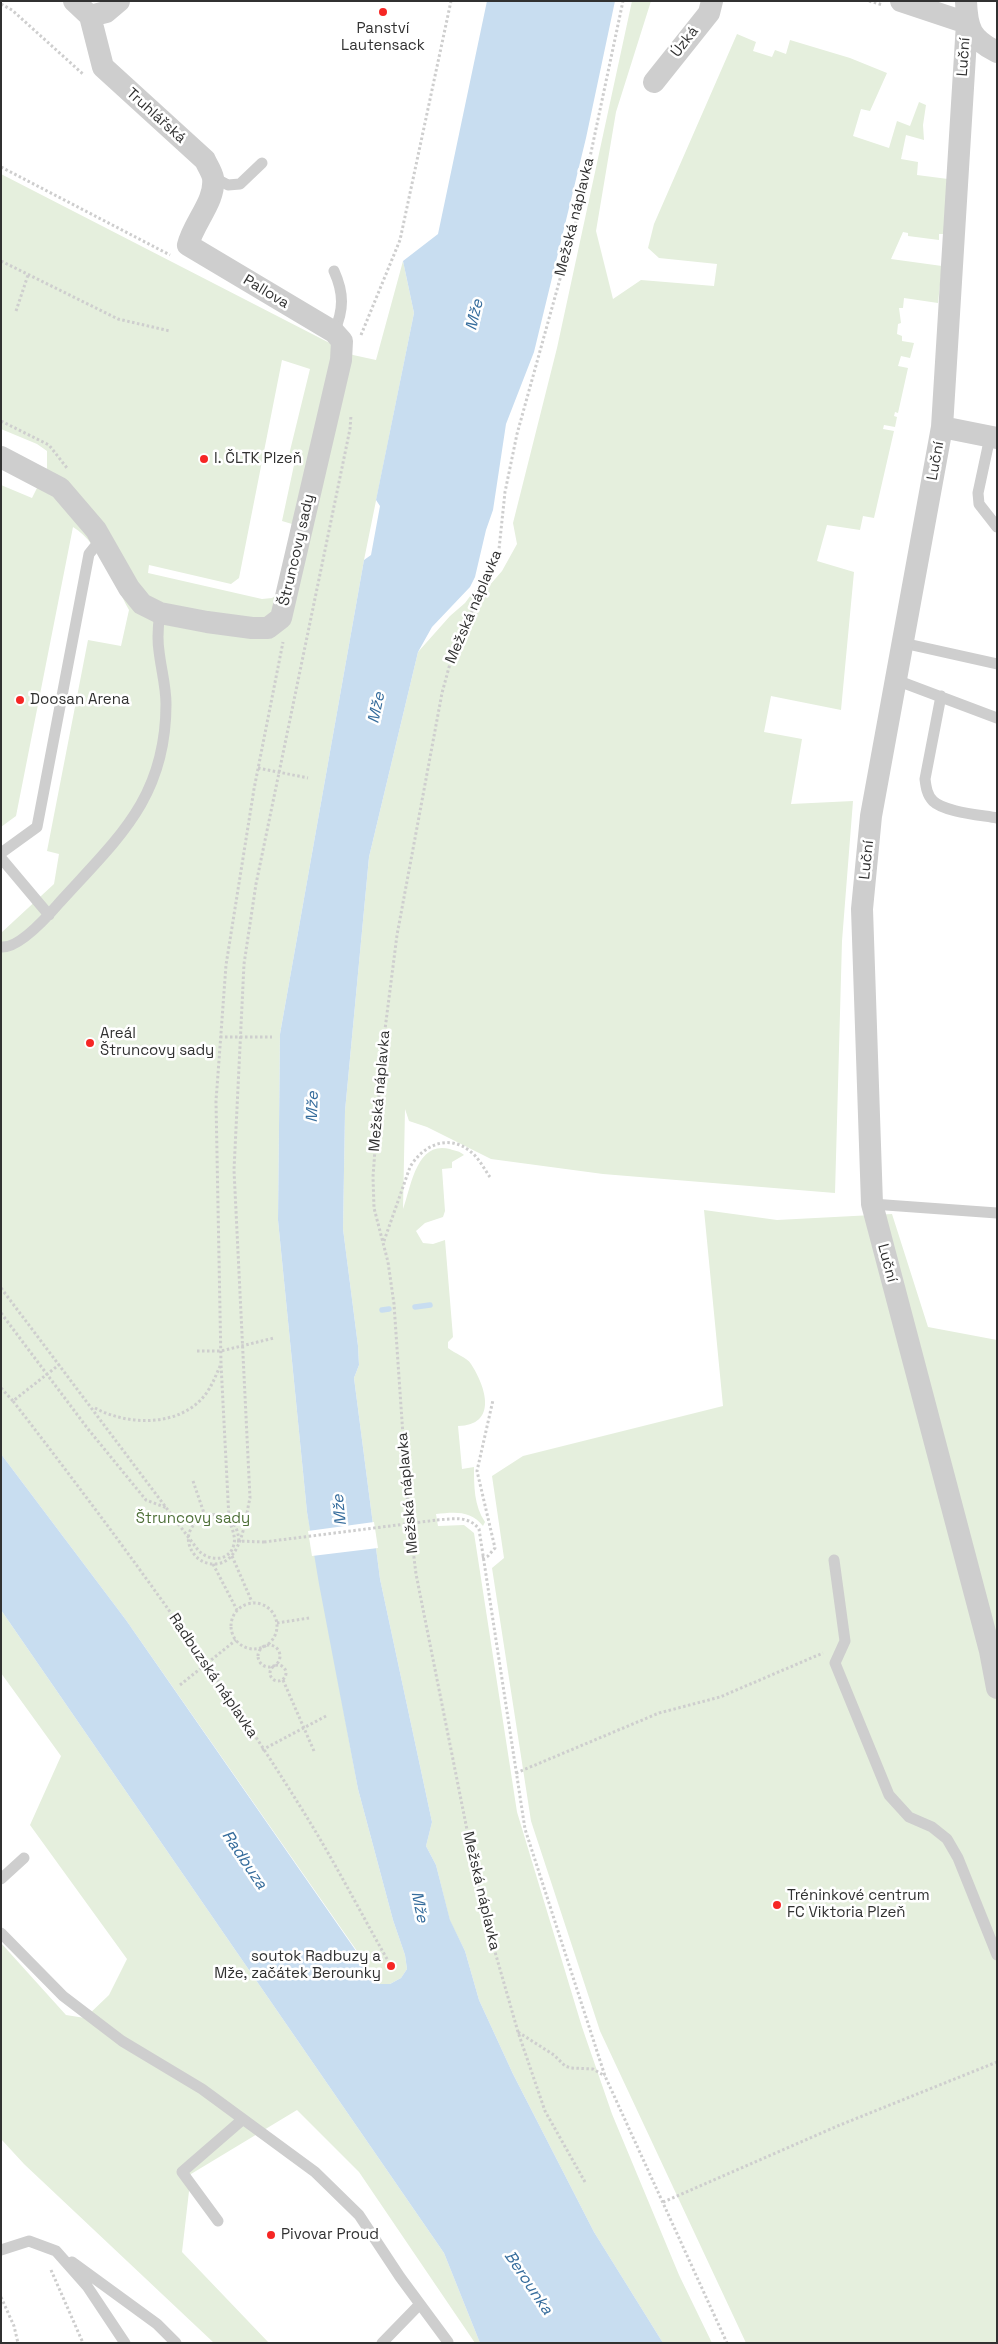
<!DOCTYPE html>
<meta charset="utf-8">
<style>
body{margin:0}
#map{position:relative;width:998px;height:2344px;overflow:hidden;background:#fff;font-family:"Space Grotesk",sans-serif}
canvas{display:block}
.frame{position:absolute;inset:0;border:2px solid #313131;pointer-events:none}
</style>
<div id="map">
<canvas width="998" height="2344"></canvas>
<div class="frame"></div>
</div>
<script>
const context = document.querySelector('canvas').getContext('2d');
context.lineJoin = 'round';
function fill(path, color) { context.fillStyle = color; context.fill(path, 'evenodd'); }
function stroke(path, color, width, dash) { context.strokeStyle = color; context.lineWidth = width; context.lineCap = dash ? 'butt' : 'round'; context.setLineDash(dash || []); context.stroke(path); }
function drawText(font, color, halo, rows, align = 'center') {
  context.font = font + ' "Space Grotesk",sans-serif'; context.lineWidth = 5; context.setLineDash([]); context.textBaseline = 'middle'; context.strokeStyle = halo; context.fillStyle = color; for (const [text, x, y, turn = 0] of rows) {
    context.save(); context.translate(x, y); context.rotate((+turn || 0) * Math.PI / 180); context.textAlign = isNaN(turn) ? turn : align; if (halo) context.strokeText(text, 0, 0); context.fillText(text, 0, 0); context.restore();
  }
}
fill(new Path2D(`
 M632 1H651L616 112 596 231 613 299 641 280 714 286 717 264 659 258 648 248 654 224 737 34 756 42 753 51 772 57 775 50 786 54 790 40 850 58 887 73 870 111 861 109 853 136 889 148 897 121 910 126 919 102 926 105 923 125 924 140 906 135 901 159 918 162 917 175 948 179 944 234H939V240L908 236V233L903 232 891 259 942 266 938 303 904 298 903 308H899L901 323 898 324 897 334 902 336V341L914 343 910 358 901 356 898 366 908 368 898 413 895 412 894 416 897 417 895 427 884 425 883 429 894 431 874 518 863 516 860 530 827 525 817 561 854 572 841 710 771 696 764 732 802 739 791 804 853 801 842 941 835 1193 603 1174 491 1159 427 1127 409 1121 405 1109 403 1209C411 1188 416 1140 450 1149 455 1151 460 1151 464 1155L452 1162V1168L442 1169 445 1211 443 1217 425 1223 416 1231 423 1243 433 1244 445 1240 453 1337 448 1342V1348C455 1354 467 1357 471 1364 486 1387 498 1425 458 1426L462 1469 474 1467C474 1486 474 1506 485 1522L483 1526C471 1510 454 1512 436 1514L438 1526 464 1525 474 1533 517 1812 582 2027 612 2114 679 2275 712 2343H663L594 2232 513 2074 479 2000 465 1951 450 1921 436 1865 426 1846 432 1822 380 1579 354 1378 359 1365 358 1346 343 1229 345 1111 369 857 418 652 450 616 465 603 477 587 469 609 502 571 517 544 513 523 557 348Z
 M1 174 353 355 376 360 403 261 414 313 364 560 280 1034 278 1220 307 1512 358 1789 393 1920 405 1955 407 1969 401 1978 390 1984H380L126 1620 1 1454V933L54 884 59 854 47 851 88 640 121 646 129 610C114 582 101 545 73 527L16 816 1 827V485L32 498 47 468V451L37 444 1 429ZM282 360 310 369 287 463 294 465 282 521 292 524 278 594 272 598 262 599 148 573 149 565 231 584 239 578Z
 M704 1210 777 1220 892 1214 928 1327 997 1340V2343H746L600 2031 531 1821 492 1568 504 1558 492 1476 523 1456 723 1406Z
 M1 1610 444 2253 480 2343H475L359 2172 297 2110 191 2174 182 2252 269 2343H214L24 2164 1 2139V1943L66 2015 85 2018 109 1995 127 1959 30 1825 61 1756 1 1673Z`), '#e5efdd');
fill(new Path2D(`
 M487 1H615L586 138 534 352 506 424 493 510 486 530 475 577 470 587 432 627 418 652 369 857 345 1111 343 1229 358 1346 359 1365 354 1378 380 1579 432 1822 426 1846 436 1865 450 1920 465 1951 479 2000 513 2074 594 2232 663 2343H480L444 2253 1 1610V1454L126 1620 379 1984H390L401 1978 407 1969 405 1955 393 1920 358 1789 319 1584 307 1512 278 1220 280 1034 364 560 371 555 380 506 376 500 414 313 403 261 438 234Z`), '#c8ddf0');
fill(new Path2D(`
 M374 1522 378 1548 312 1556 308 1531Z`), '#fff');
stroke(new Path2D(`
 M415 1307 430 1305
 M382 1310 389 1309`), '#c8ddf0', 5.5);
stroke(new Path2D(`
 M869 1 883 5
 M1 4 12 10 84 75
 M1 167 170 255
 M1 261 118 319 170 331
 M16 311 28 275
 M361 335 400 240 451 1
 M1 421 49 445 67 468
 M258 768 308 778
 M220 1037H272
 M384 1241 410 1167C423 1145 449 1133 471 1152 479 1158 484 1169 490 1177
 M1 1288 198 1550C209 1562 230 1562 234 1544 236 1536 231 1527 229 1519L221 1364 216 1101 226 965 254 789 283 642
 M1 1313 88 1429 146 1500 167 1508
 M197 1351H221L274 1338
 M60 1364 13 1401C118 1537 221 1677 311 1824 339 1870 364 1919 391 1966
 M1 1388 13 1401
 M95 1408C128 1426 180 1427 205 1395 212 1386 216 1375 221 1364
 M193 1481 205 1516
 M437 1520C453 1519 468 1515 479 1529L525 1829 605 2076 727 2343
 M237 1541 264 1542
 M239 1541C235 1491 169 1521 194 1554 199 1561 207 1564 214 1564 242 1564 245 1519 250 1498L234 1170 244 964 256 884 350 429 351 415
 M232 1556 252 1602
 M482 1558 488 1556 495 1548 477 1471 493 1400
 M213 1564 237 1610
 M231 1626a23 23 0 1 1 46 0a23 23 0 1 1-46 0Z
 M277 1623 309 1618
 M258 1656a11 11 0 1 1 22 0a11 11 0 1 1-22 0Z
 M270 1673a8 8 0 1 1 16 0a8 8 0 1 1-16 0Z
 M283 1680 314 1751
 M180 1685 236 1640
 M262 1750 328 1715
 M516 1773 659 1713 720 1697 823 1653
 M518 2032 554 2055 565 2066 571 2068 593 2069 605 2076
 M585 2182 545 2111 518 2032 483 1910 416 1574 408 1509 394 1304 388 1262 374 1208 373 1177 382 1053 397 935 442 693 451 660 499 549 505 492 517 434 578 214 623 1
 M663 2202 840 2125 997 2062
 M51 2270 83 2343
 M1 2297 14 2326 18 2343`), '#cecece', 3, [2.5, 2.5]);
stroke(new Path2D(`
 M213 177 228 185 240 184 262 163
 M334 271C344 293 344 310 334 332
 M990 437 978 493 979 504 997 527
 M903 643 997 664
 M896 680 997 718
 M941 696 925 779C926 787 927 795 933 801 944 812 981 815 997 818
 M1 853 37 827 89 554 101 539
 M1 858 49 915
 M1 947C19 949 48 916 60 902 118 838 166 798 166 704 166 686 161 669 159 651 157 638 158 626 160 613
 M872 1204 997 1213
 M834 1560 845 1641 835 1663 889 1795 909 1817 932 1827 947 1839 958 1858 997 1955
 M1 1879 24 1858
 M1 1933 63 1996 122 2041 202 2089 315 2172 359 2215 400 2277 448 2342
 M218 2221 182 2172 242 2120
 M1 2250 29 2241 56 2251 87 2286 125 2343
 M72 2262 157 2324 176 2343
 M382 2343 420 2304`), '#cecece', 11);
stroke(new Path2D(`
 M74 1 90 16
 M901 1 967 23 942 427 871 816 862 909 872 1204 990 1651 997 1688
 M966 1C967 29 971 39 997 52
 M90 16 106 12 119 1
 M654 82 709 13 712 1
 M942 427 997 438
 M1 457 60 488 96 530 129 588 142 604 160 613 207 622 252 628H268L281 618 341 360 342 341 334 332 188 245C193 223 216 201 213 178 212 172 207 165 205 160L103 67 90 16`), '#cecece', 22);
stroke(new Path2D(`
 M264 1542 437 1520`), '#cecece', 3, [2.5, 2.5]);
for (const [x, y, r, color] of [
 [383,12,5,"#f62624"],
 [204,459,5,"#f62624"],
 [20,700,5,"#f62624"],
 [90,1043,5,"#f62624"],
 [777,1905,5,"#f62624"],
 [391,1966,5,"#f62624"],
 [271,2235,5,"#f62624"]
]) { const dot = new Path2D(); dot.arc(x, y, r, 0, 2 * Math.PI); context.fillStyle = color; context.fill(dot); stroke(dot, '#fff', 2); }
drawText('15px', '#313131', '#fff', [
 ["Panství",383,29,"center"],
 ["Lautensack",383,46,"center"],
 ["I. ČLTK Plzeň",214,459],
 ["Doosan Arena",30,700],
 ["Areál",100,1034],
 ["Štruncovy sady",100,1051],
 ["Tréninkové centrum",787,1896],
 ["FC Viktoria Plzeň",787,1913],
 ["soutok Radbuzy a",381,1957,"right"],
 ["Mže, začátek Berounky",381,1974,"right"],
 ["Pivovar Proud",281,2235]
], 'left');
drawText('15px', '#313131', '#fff', [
 ["Úzká",685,42,-52],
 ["Luční",964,57,-86],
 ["Truhlářská",156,116,42],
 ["Mežská náplavka",575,217,-76],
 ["Pallova",266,292,31],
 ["Luční",936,461,-80],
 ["Štruncovy sady",297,550,-77],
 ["Mežská náplavka",474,607,-67],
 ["Luční",867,860,-84],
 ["Mežská náplavka",380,1091,-85],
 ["Luční",887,1263,75],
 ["Mežská náplavka",408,1493,-95],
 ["Radbuzská náplavka",213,1676,56],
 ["Mežská náplavka",481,1891,77]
]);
drawText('15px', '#4f7139', '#fff', [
 ["Štruncovy sady",193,1519]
]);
drawText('italic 16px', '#356c9c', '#fff', [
 ["Mže",475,315,-77],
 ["Mže",377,708,-78],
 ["Mže",313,1107,-88],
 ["Mže",340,1510,-96],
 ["Radbuza",244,1860,56],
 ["Mže",419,1907,78],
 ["Berounka",528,2283,56]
]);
</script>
